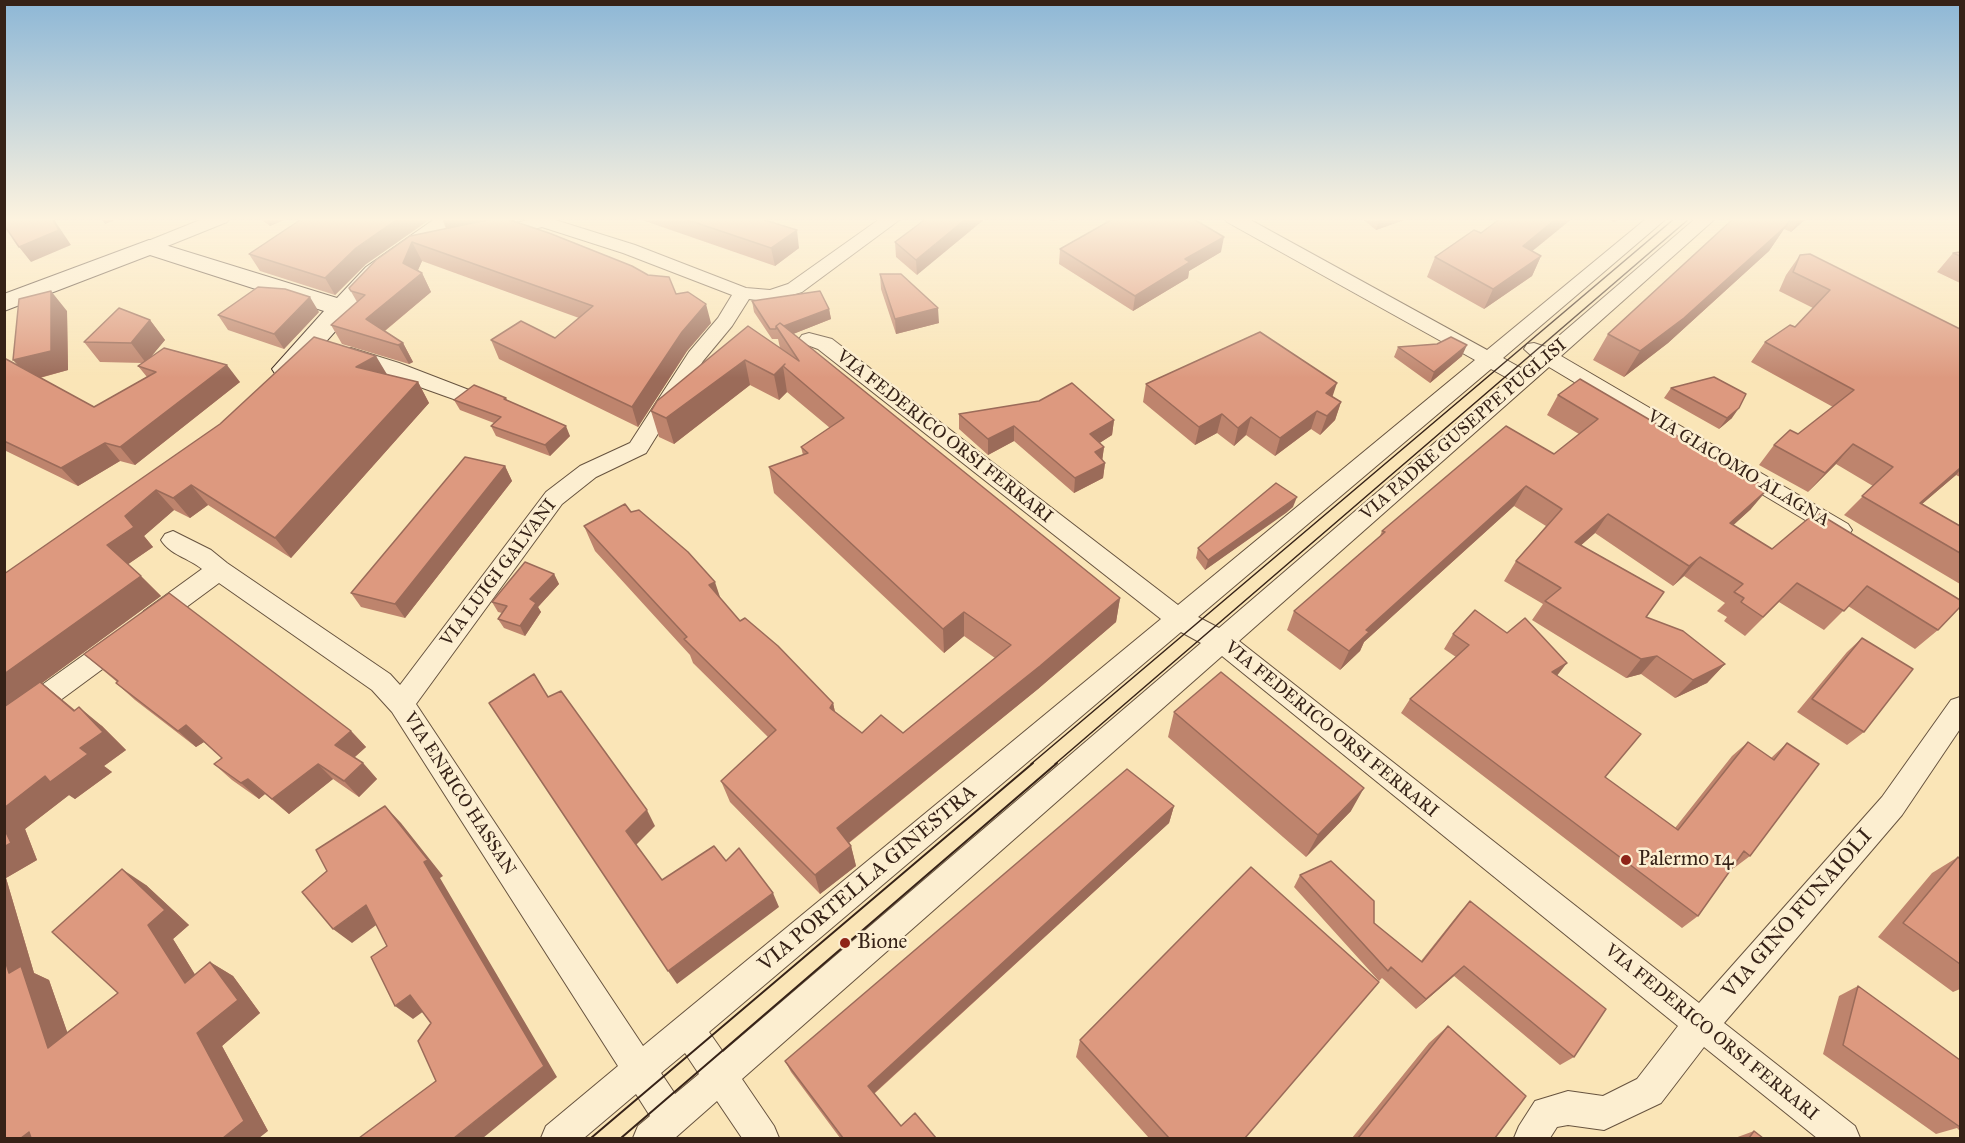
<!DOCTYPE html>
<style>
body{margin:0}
#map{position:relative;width:1965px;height:1143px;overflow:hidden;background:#fae5b7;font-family:"IM FELL Great Primer",serif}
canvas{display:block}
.frame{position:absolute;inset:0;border:6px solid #362217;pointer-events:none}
</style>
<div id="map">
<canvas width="1965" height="1143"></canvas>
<div class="frame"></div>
</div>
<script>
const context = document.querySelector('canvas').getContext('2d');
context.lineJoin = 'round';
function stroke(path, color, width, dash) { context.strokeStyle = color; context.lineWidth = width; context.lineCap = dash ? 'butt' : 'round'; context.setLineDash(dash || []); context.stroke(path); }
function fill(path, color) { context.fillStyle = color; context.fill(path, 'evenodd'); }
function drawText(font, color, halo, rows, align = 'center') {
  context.font = font + ' "IM FELL Great Primer",serif'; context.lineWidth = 5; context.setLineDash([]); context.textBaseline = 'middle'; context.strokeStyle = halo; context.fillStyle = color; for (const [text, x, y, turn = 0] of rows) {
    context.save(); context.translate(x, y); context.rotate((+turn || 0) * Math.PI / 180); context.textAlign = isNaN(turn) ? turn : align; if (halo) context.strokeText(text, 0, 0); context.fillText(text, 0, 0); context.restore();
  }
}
const street = new Path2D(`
 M205 218H230L227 222 155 251H143L140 247 143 243Z
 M536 218H549L635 245 746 288 770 290 788 284 881 218H902L802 292 771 302 749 299 732 326 703 361 646 453 596 477 562 504 416 704 643 1046 1161 619 818 349 802 343 799 339 802 335 809 333 832 339 1178 605 1475 360 1227 222 1224 218H1247L1487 350 1647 218H1667L1503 358 1521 368 1534 358 1524 349 1527 344 1534 343 1546 347 1696 218H1716L1561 356 1848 524 1852 530 1848 536 1840 539 1832 536 1549 367 1239 641 1699 1003 1882 797 1951 700 1960 697V729L1902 815 1724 1023 1855 1126 1860 1138H1817L1704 1047 1661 1103 1604 1130 1568 1125 1557 1127 1550 1138H1514L1519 1126 1535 1101 1568 1091 1603 1096 1637 1079 1678 1026 1222 656 742 1079 774 1126 779 1138H742L717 1101 675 1138H633L638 1126 650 1116 636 1094 584 1138H541L546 1126 618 1066 392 712 372 690 219 583 162 625 153 628 144 625 141 618 144 611 202 569C190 559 169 554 161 540L165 534 173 531 211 550 227 563 390 674 400 685 546 492 580 466 630 443 689 352 718 318 732 295 623 253 542 227 493 239 487 238 484 234 487 230ZM1491 369 1509 379 1219 628 1198 617ZM1181 632 1201 643 723 1052 709 1032ZM685 1053 699 1074 675 1094 661 1073Z
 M351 348 399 363 469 390 472 395 469 400 462 402 344 360 341 355 344 350Z
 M118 634 127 637 131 644 127 651 13 735 4 738V712L109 637Z`);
const secondary = new Path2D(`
 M436 218H464L461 223 384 277 296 375 286 378 276 375 272 369 324 311 150 255 4 311V294L149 240 337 298 366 267Z`);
stroke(street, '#67533f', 2);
stroke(secondary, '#362217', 2);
fill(street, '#fceed0');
fill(secondary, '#fceed0');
stroke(new Path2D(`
 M1031 764 1675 218
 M1055 764 1690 218`), '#362217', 1.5);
stroke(new Path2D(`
 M591 1138 1033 763
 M621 1138 1057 763`), '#362217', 2);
fill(new Path2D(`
 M259 218H289L270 226Z
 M442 218H523L511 221 676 294 711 323 687 351 638 427 499 359 491 340 555 338 579 318 422 261 418 270 422 273 431 292 385 331 403 343 413 362 409 364 342 344 331 325 357 302 349 288 410 236 446 229Z
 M636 218H758L799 248 775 266Z
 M927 218 917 275 896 257 895 242Z
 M1044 218H1060L1056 221H1051Z
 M1106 218H1192L1221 252 1189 271 1188 278 1133 311 1059 264 1060 249 1105 224Z
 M1361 218H1410L1376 230Z
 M1605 218H1619L1615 222Z
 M1734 218H1807L1791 232 1784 229 1769 251 1668 343 1624 377 1593 360 1608 334Z
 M1481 233 1532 251 1541 256 1532 276 1484 309 1427 277 1435 257Z
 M1960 252V283L1937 272 1953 253Z
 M249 254 365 265 335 295 260 271Z
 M1800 255 1960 329V477L1956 475 1922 504 1960 526V584L1844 515 1873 486 1836 464 1808 492 1759 465 1774 445 1798 434 1833 407 1751 362 1765 342 1795 327 1813 308 1779 291 1786 275Z
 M880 274 939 323 896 334 881 289Z
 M752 301 829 309 831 319 793 334 1120 598 1116 622 1038 689 849 843 851 846 856 866 820 894 730 802 721 781 768 737 693 663 690 655 595 551 584 526 631 512 720 598 740 621 833 703 835 712 862 733H903L995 658 964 636 944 653 774 493 769 467 803 455 801 447 830 428 787 392 779 400 750 385 674 444 659 437 651 411 748 326 780 348 778 339H772L754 312Z
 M67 311 68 370 40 378 94 407 147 377 138 366 143 363 100 362 84 342 150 320 165 340 150 357 240 382 135 465 120 461 78 486 4 450V360L19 367Z
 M319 312 284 349 228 330 218 315Z
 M1398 347 1462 356 1430 383 1394 357Z
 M387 375 418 382 429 403 291 558 208 505 190 518 174 510 144 536 153 547 128 564 161 596 42 683 75 710 102 726 126 750 104 766 112 772 75 799 69 795 25 829 37 860 6 878 34 973 49 980 67 1032 118 993 146 885 189 925 173 939 195 975 210 962 233 976 260 1013 222 1046 268 1131 4 1138V574L220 424Z
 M1146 384 1332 396 1341 402 1335 420 1320 435 1311 429 1275 456 1246 435 1234 446 1217 433 1195 445 1143 402Z
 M1671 388 1732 418 1719 429 1664 398Z
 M1558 395 1751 509 1733 525 1772 549 1816 512 1938 630 1915 649 1848 606 1824 630 1779 602 1745 636 1724 621 1727 617 1717 611 1725 603 1684 576 1673 586 1595 533 1581 545 1646 617 1725 664 1707 683 1675 698 1641 674 1626 678 1532 620 1543 604 1504 581 1516 561 1546 526 1514 506 1364 642 1360 651 1340 670 1287 630 1294 611 1380 536 1382 531 1554 454 1579 434 1547 415Z
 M506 398 507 400 570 436 550 456 496 436 491 426 494 423 460 410 454 400Z
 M959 414 1114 420 1112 435 1099 443 1104 447 1102 460 1105 463 1103 478 1074 493 1014 441 988 455 959 429Z
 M505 466 512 481 405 618 361 607 351 593Z
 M1293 507 1205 570 1196 558 1198 548Z
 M554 574 559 584 538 607 541 612 525 636 504 628 498 619 502 613 498 612 492 602Z
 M1453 634 1557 676 1605 777 1675 828 1732 756 1748 742 1771 758 1787 743 1750 856 1734 868 1732 867 1698 916 1682 928 1401 713 1410 699 1456 657 1444 649Z
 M1862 638 1864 732 1847 745 1797 712 1847 652Z
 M84 654 351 731 366 747 354 758 363 763 377 779 359 797 333 779 289 814 265 794 259 799 232 780 214 764 222 758 204 742 196 747 135 700 116 683 117 682Z
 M1174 712 1351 811 1306 857 1168 737Z
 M1174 806 1169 823 874 1094 901 1126 936 1138H840L791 1072 785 1061Z
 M1958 857 1960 859V989L1953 992 1878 937 1932 873Z
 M1300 875 1374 923 1421 961 1460 912 1470 901 1574 1057 1560 1065 1454 976 1416 1009 1382 978 1379 981 1294 887Z
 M1858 986 1960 1060V1131L1957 1128 1936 1134 1823 1054 1839 996Z
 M1448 1026 1495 1138H1352L1429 1043Z
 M1080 1040 1245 1138H1149L1076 1057Z
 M1754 1131 1763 1138H1735Z`), '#be846d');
fill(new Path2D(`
 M52 218H53L71 245 31 262 19 247Z
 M101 218H120L105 224Z
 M265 218H289L270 226Z
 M399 218H432L365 265 335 295 325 278 356 248Z
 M442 218H523L449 234Z
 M967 218H986L917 275 916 260Z
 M1386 218H1410L1376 230 1379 221Z
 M1557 218H1573L1514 266 1523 246Z
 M1801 218H1807L1791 232Z
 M1786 226 1769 251 1668 343 1624 377 1640 351Z
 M797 230 799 248 775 266 771 248Z
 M1224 237 1221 252 1189 271 1188 278 1133 311 1135 296 1185 259Z
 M412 242 422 261 414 279 422 273 431 292 376 338 366 319 403 263Z
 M1541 256 1532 276 1484 309 1493 289Z
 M51 291 67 311 68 370 31 380 13 360Z
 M310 297 319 312 284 349 274 334Z
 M706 304 711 323 687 351 638 427 632 407 682 332Z
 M938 308 939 323 896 334 895 319Z
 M829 309 831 319 783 338 777 329Z
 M150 320 165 340 146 363 131 343Z
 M403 343 413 362 409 364 398 345Z
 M1467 345 1462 356 1430 383 1434 372Z
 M376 356 388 376 356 367Z
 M745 360 750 385 674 444 666 418Z
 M227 365 240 382 135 465 120 447Z
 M783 366 787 392 779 400 774 375Z
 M418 382 429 403 291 558 275 538Z
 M1337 383 1331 401 1326 393Z
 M1341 402 1335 420 1320 435 1327 416Z
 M1739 408 1732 418 1719 429 1727 418Z
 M1317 411 1311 429 1275 456 1280 438Z
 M1222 414 1217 433 1195 445 1199 427Z
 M1251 417 1246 435 1234 446 1238 428Z
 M1114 420 1112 435 1089 450 1090 434Z
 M566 426 570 436 550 456 545 445Z
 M1014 426V441L988 455V439Z
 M105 443 120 461 78 486 61 468Z
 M1853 444 1836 464 1808 492 1825 473Z
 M1104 447 1102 462 1095 452Z
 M1105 463 1103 478 1074 493 1075 478Z
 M505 466 512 481 405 618 395 604Z
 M1960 468V470L1956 475 1901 522 1920 503Z
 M191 485 208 505 190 518 173 498Z
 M1526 486 1514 506 1364 642 1360 651 1340 670 1349 651 1366 630Z
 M1768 489 1751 509 1714 543 1730 523Z
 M156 490 174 510 144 536 153 547 127 565 107 545 125 516Z
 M1297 497 1293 507 1286 513 1205 570 1208 560Z
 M1608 514 1595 533 1562 562 1575 542Z
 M1700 557 1684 576 1673 586 1689 566Z
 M554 574 559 584 538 607 541 612 525 636 520 626 530 599Z
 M141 576 161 596 42 683 97 729 4 710V674Z
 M715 582 723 606 709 585Z
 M1120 598 1116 622 1038 689 842 848 837 828Z
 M964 612V636L944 653 943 629Z
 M1657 656 1641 674 1626 678 1641 659Z
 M1567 663 1556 677 1552 672Z
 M1725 664 1707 683 1675 698 1693 680Z
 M833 703 838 726 830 708Z
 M79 707 102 726 126 750 104 766 112 772 75 799 69 795 25 829 37 860 6 878 34 973 49 980 77 1060 48 1048 9 973 4 957V808L80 748Z
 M186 725 204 742 196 747 178 731Z
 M351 731 366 747 350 761 335 745Z
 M363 763 377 779 359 797 344 781Z
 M318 764 333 779 289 814 272 799Z
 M248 779 265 794 259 799 241 783Z
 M1364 788 1351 811 1306 857 1318 835Z
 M385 806 401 823 443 876 440 878 557 1077 483 1138H454L544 1066Z
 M1174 806 1169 823 871 1096 868 1086Z
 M647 810 655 826 635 846 626 831Z
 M851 846 856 866 820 894 815 875Z
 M122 869 146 885 189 925 173 939 209 997 185 983 148 925Z
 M773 893 779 907 677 984 668 971Z
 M366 905 383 920 352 943 333 929Z
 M210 962 233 976 260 1013 222 1046 268 1131 259 1138H223L197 1033Z
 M1464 966 1454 976 1416 1009 1426 999Z
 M410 995 428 1008 413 1019 395 1006Z
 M29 1132 48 1138H21Z`), '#9b6b59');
const building = new Path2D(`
 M4 218H52L59 230 19 247 4 225Z
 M303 218H399L356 248 325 278 249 254Z
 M497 218H504L549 233 632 266 648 275 669 277 676 294 688 292 706 304 682 332 632 407 491 340 521 321 555 338 593 306 412 242 403 263 422 273 366 319 403 343 398 345 331 325 365 295 351 291 349 288 376 260 410 236Z
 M682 218H758L797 230 771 248Z
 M927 218H967L916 260 895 242Z
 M1111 218H1192L1224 237 1185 259 1190 262 1135 296 1060 249 1113 219Z
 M1376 218H1386L1379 221Z
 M1501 218H1557L1523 246 1541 256 1493 289 1435 257 1474 230 1481 233Z
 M1734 218H1791L1786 226 1684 318 1640 351 1608 334Z
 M1960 252V256L1953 253Z
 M1810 254 1960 329V468L1920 503 1960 526V553L1862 496 1893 467 1853 444 1825 473 1774 445 1790 430 1798 434 1854 390 1765 342 1790 325 1795 327 1830 290 1793 272 1800 255Z
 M880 274H901L938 308 895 319Z
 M258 287 285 289 310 297 274 334 218 315Z
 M51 291V351L13 360 19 299Z
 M820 291 829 309 784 326 780 323 776 326V329H770L752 301Z
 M119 308 150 320 131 343 84 342Z
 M780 323 1120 598 1040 666 837 828 851 846 815 875 721 781 776 730 684 639 687 637 584 526 625 504 631 512 639 510 688 552 715 582 709 585 740 621 745 618 778 646 833 703 830 708 862 733 881 715 903 733 1011 645 964 612 943 629 769 467 808 453 801 447 844 418 783 366 785 364 774 375 745 360 666 418 651 411 657 401 748 326 799 361 776 326Z
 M1260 332 1337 383 1326 393 1341 402 1327 416 1317 411 1280 438 1251 417 1238 428 1222 414 1199 427 1146 384Z
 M314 337 376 356 356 367 418 382 275 538 191 485 173 498 156 490 125 516 134 527 107 545 141 576 4 674V574L220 424Z
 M1451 337 1467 345 1434 372 1398 347 1437 344Z
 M164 348 227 365 120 447 105 443 61 468 4 441V360L6 359 94 407 156 372 138 366Z
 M1714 377 1746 394 1739 408 1727 418 1671 388Z
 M1580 379 1768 489 1730 523 1772 549 1816 512 1960 600V607L1938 630 1867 586 1844 611 1797 583 1763 617 1741 602 1744 598 1734 592 1743 584 1700 557 1689 566 1608 514 1575 542 1664 592 1646 617 1683 631 1725 664 1693 680 1657 656 1641 659 1545 601 1561 588 1516 561 1562 509 1526 486 1366 630 1369 632 1349 651 1294 611 1385 532 1382 531 1506 426 1554 454 1598 419 1558 395Z
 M1072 383 1114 420 1090 434 1104 447 1095 452 1105 463 1075 478 1014 426 988 439 959 414 1039 401Z
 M474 385 506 398 504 399 566 426 545 445 491 426 501 417 454 400Z
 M465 457 505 466 395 604 351 593Z
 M1276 483 1297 497 1208 560 1198 548Z
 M525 562 554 574 530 599 536 603 520 626 498 619 507 606 492 602Z
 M169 593 351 731 335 745 363 763 344 781 318 764 272 799 248 779 241 783 214 764 222 758 186 725 178 731 116 683 118 681 84 654Z
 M1475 610 1507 633 1525 618 1567 663 1552 672 1641 734 1605 777 1678 830 1748 742 1774 760 1787 743 1819 764 1750 856 1744 851 1698 916 1410 699 1469 645 1453 634Z
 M1862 638 1913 669 1864 732 1812 699Z
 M1221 672 1364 788 1318 835 1174 712Z
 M534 674 548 697 561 691 647 810 626 831 662 880 714 846 726 861 739 848 773 893 668 971 489 703Z
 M40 682 74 711 79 707 103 732 80 748 88 754 50 782 45 776 4 808V707Z
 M1127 769 1174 806 868 1086 901 1126 915 1113 936 1138H843L785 1061Z
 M385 806 428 860 424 862 544 1066 454 1138H359L436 1081 418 1041 431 1023 410 995 395 1006 371 957 387 946 366 905 333 929 302 892 327 871 316 850Z
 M4 828 11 843 4 847Z
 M1958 857 1960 859V964L1903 923Z
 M1331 861 1374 901V923L1422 962 1470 901 1606 1009 1574 1057 1464 966 1426 999 1391 967 1388 971 1300 875Z
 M1251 867 1379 982 1245 1138H1169L1080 1040Z
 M122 869 165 910 148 925 185 983 210 962 238 1000 197 1033 244 1121 223 1138H31L29 1132 21 1138H4V957L9 973 21 966 48 1048 118 993 52 932Z
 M1858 986 1960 1060V1127L1843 1045Z
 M1448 1026 1526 1096 1495 1138H1358Z
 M1754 1131 1763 1138H1749Z`);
fill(building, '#dd997f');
stroke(building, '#9b6b59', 1.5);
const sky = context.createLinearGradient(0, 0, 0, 378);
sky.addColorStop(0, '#8db7d6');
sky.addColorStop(0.58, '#fdf3df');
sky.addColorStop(1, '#fdf3df00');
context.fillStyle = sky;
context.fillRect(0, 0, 1965, 378);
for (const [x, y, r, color] of [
 [1626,860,6,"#8f2418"],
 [845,943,6,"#8f2418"]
]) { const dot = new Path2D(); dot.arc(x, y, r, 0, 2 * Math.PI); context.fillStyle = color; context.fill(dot); stroke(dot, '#fceed0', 2); }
drawText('18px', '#362217', '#fceed0', [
 ["VIA PADRE GUSEPPE PUGLISI",1464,430,-41],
 ["VIA FEDERICO ORSI FERRARI",944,437,38],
 ["VIA GIACOMO ALAGNA",1738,469,31],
 ["VIA LUIGI GALVANI",499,573,-53],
 ["VIA FEDERICO ORSI FERRARI",1331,730,39],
 ["VIA ENRICO HASSAN",459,794,57],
 ["VIA FEDERICO ORSI FERRARI",1711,1033,39]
]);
drawText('21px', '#362217', '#fceed0', [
 ["Palermo 14",1638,860],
 ["Bione",857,943]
], 'left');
drawText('21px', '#362217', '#fceed0', [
 ["VIA PORTELLA GINESTRA",868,879,-40],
 ["VIA GINO FUNAIOLI",1798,914,-49]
]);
</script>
